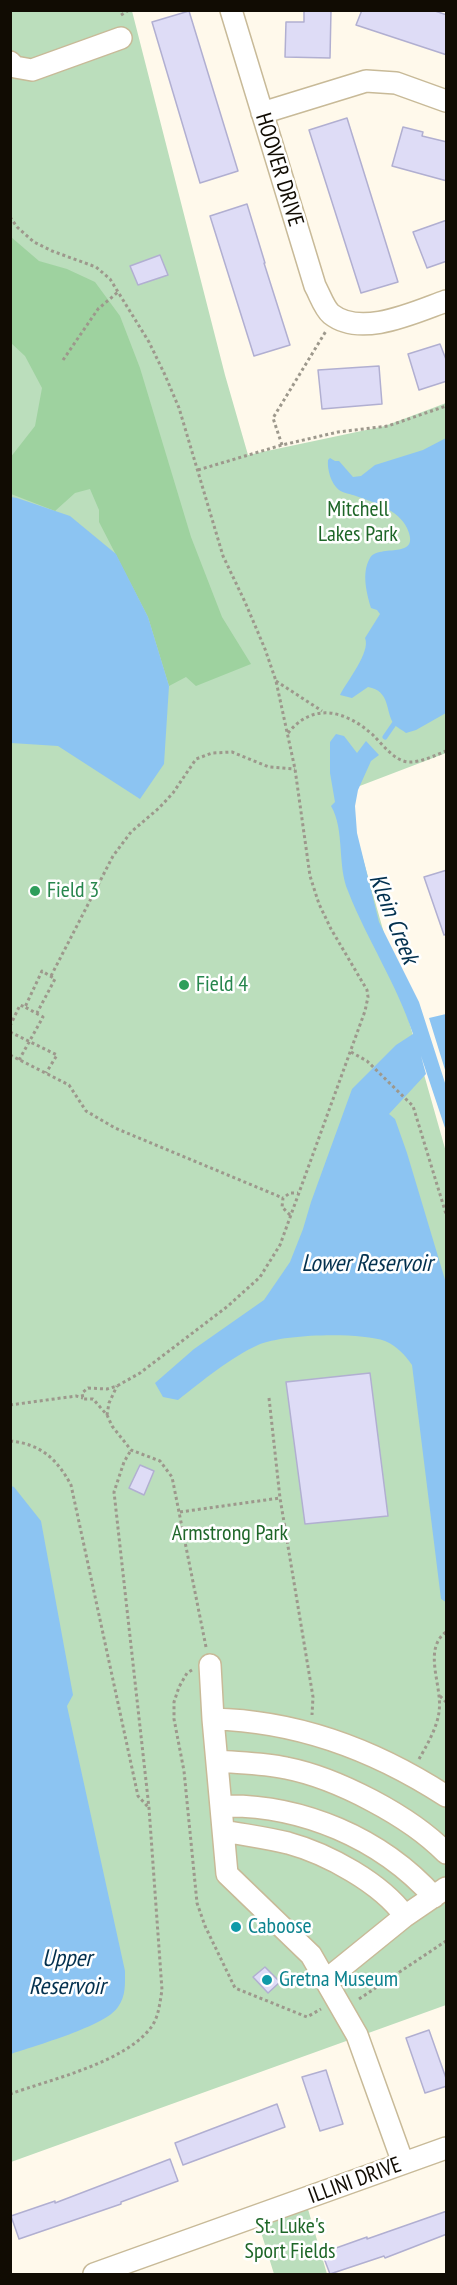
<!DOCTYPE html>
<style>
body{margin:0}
#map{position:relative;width:457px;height:2285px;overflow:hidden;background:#fff9eb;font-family:"PT Sans Narrow",sans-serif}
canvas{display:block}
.frame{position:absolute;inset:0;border:12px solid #110c03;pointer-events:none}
</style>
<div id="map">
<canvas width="457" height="2285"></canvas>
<div class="frame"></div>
</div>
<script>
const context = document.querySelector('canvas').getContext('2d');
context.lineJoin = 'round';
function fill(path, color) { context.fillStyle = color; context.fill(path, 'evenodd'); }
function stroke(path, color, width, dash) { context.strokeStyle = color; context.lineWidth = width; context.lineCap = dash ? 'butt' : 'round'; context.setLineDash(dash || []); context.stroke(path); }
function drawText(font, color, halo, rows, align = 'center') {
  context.font = font + ' "PT Sans Narrow",sans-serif'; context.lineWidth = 5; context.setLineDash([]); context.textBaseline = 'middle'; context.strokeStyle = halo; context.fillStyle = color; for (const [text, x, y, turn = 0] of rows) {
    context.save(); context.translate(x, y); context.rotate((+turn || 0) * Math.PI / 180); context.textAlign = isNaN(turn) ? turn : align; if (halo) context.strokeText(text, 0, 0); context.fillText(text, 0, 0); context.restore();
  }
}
fill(new Path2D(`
 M11 11H132L225 375 248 455 385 426 446 403V753L344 792 446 1152V2005L11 2162Z
 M305 2199 327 2274H274L256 2216Z`), '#bbdebc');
fill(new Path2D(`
 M11 237 39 261 67 269 95 282 120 316 140 368 191 537 222 617 251 664 196 686 186 677 169 686 148 617 99 522V510L90 489 75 493 55 511 11 494 10 458 35 426 42 388 25 356 11 343Z`), '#9ed29f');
fill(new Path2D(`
 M446 438V713L416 730 406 733C403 730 397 728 394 724 385 712 391 691 368 687L352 698 340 695C347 681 371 652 365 638L380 614 377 610 371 608C367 594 361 573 370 558 379 543 422 561 407 528 399 510 373 502 356 496 351 494 343 493 339 490 331 484 327 469 328 460L330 458 335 461H339L353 477 361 476 375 465 423 450Z
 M11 497 17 498 70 516 116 554 148 617 169 686 164 764 140 799 58 746 11 743Z
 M336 734 344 736 357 753 366 741 379 755 371 761 358 790 355 806 357 833 379 922 419 1002 446 1086V1131L421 1056 426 1074 389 1114 395 1119 407 1153 446 1283V1602L441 1599 412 1365C405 1355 397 1346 385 1341 359 1332 283 1334 258 1345 231 1357 201 1382 178 1400L163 1397 155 1383 194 1349 264 1300 290 1262 303 1229 311 1202 352 1089 396 1045 413 1034C397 984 367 940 348 891 337 865 345 830 331 806L335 802 330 773V742Z
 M446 1014V1073L429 1018Z
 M11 1486 14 1487 41 1521 73 1695 67 1706 125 1971C125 1984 126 1996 118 2007 106 2026 34 2046 11 2054Z`), '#8cc4f2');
stroke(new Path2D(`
 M385 737 394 724`), '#8cc4f2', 5);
const building = new Path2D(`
 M304 10H331L330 58 285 57 286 22H304Z
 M362 10H432L447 15V55L356 25Z
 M189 11 238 171 200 183 152 22Z
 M347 118 398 282 361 293 309 130Z
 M403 127 423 132 422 136 447 142V181L392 166Z
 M247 204 265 263H264L290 345 254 356 210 216Z
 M447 220V261L427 268 413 232Z
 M160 255 168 275 138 285 130 266Z
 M440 344 447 362V381L419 390 408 354Z
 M379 366 382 404 322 409 318 370Z
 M447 870V934L444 935 424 877Z
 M370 1373 388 1516 305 1524 286 1382Z
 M140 1465 154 1471 144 1495 129 1488Z
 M265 1967 280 1982 268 1993 253 1977Z
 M429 2030 447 2081V2086L425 2093 406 2038Z
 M326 2070 343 2124 320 2131 302 2077Z
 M277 2104 285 2127 183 2165 175 2143Z
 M170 2159 178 2181 121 2202V2204L19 2239 11 2216 55 2201V2203Z
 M447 2211V2234L385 2258 384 2256 330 2274 322 2253 367 2237V2239Z`);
fill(building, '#dedcf6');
stroke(building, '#b1afd1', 1.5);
const minor = new Path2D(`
 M231 10 315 286C320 295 324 308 331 314 361 338 415 312 446 301
 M10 62 15 67 32 70 121 38
 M262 113 366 81 396 83 446 101
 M210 1665 213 1719 227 1874 311 1955 357 2035 403 2163
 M213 1719C299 1721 375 1750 446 1796
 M218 1761C240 1763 264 1763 286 1768 337 1778 410 1816 446 1853
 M222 1806C301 1804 381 1838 434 1897
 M224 1831C245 1835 267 1838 288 1843 328 1854 381 1883 405 1916
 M326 1980 405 1916 446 1888
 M94 2274 446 2148`);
stroke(minor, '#c8ba98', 24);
stroke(new Path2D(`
 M121 15 129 10
 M10 217 17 227 34 242 52 251 96 267 110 279 149 342 165 375 179 408 223 556 245 602 265 649 276 681 295 769 310 876 319 904 331 929 367 990 368 997 365 1011 280 1245 260 1277 228 1306 140 1373 117 1386 107 1389 88 1388 82 1393 83 1399H93L107 1415 109 1403 117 1386
 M63 360 98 309 118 292
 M282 445 273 418 326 331
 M198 470 282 445 338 432 388 426 446 406
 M276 681 322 711
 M288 733C313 702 345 710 373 735 383 745 395 762 410 762 422 762 436 755 446 751
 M51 976 113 856 131 832 159 808 173 793 196 759 212 753 232 752 269 767 295 769
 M10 1026 20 1005 25 1007 42 971 55 979 37 1013
 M10 1032 57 1055 46 1073
 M351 1052 367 1061 413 1106 446 1214
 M10 1055 69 1085 86 1111 115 1128 283 1198
 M19 1060 43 1017 25 1007
 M290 1215 282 1207 283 1198 290 1193H298
 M269 1398 280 1498 313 1697 312 1715
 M10 1405 76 1396 83 1398
 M107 1415 112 1426 131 1450 160 1461 172 1477 206 1647
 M10 1441C41 1444 57 1459 71 1485L138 1796 148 1807
 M180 1512 280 1498
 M192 1670 187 1673 179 1687 174 1702V1719L184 1771 197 1903 205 1926 235 1988 307 2017 321 2009
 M440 1696 446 1702
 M419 1759C427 1745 437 1728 439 1712 443 1686 422 1650 446 1632
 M359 1999 446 1941
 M10 2094C52 2079 127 2062 152 2026 159 2016 160 2001 162 1990L149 1808 114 1492 124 1462 131 1450`), '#9d988c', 3, [3, 3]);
stroke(minor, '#fff', 21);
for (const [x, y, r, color] of [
 [35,891,6,"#2e9e5b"],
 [184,985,6,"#2e9e5b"],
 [236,1927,6,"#0f9aa8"],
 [267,1980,6,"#0f9aa8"]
]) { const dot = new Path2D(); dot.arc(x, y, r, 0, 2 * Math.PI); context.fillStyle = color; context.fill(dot); stroke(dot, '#fff', 2); }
drawText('22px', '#110c03', '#fff', [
 ["HOOVER DRIVE",279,170,73],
 ["ILLINI DRIVE",355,2181,-20]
]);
drawText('22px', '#1e6628', '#fff', [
 ["Mitchell",358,510],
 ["Lakes Park",358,535],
 ["Armstrong Park",230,1534],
 ["St. Luke's",290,2227],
 ["Sport Fields",290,2252]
]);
drawText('22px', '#27864d', '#fff', [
 ["Field 3",47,891],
 ["Field 4",196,985]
], 'left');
drawText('22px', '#0d838f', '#fff', [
 ["Caboose",248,1927],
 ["Gretna Museum",279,1980]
], 'left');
drawText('italic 24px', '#03314f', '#fff', [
 ["Klein Creek",393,919,68],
 ["Lower Reservoir",367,1264],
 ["Upper",67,1959],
 ["Reservoir",67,1987]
]);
</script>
